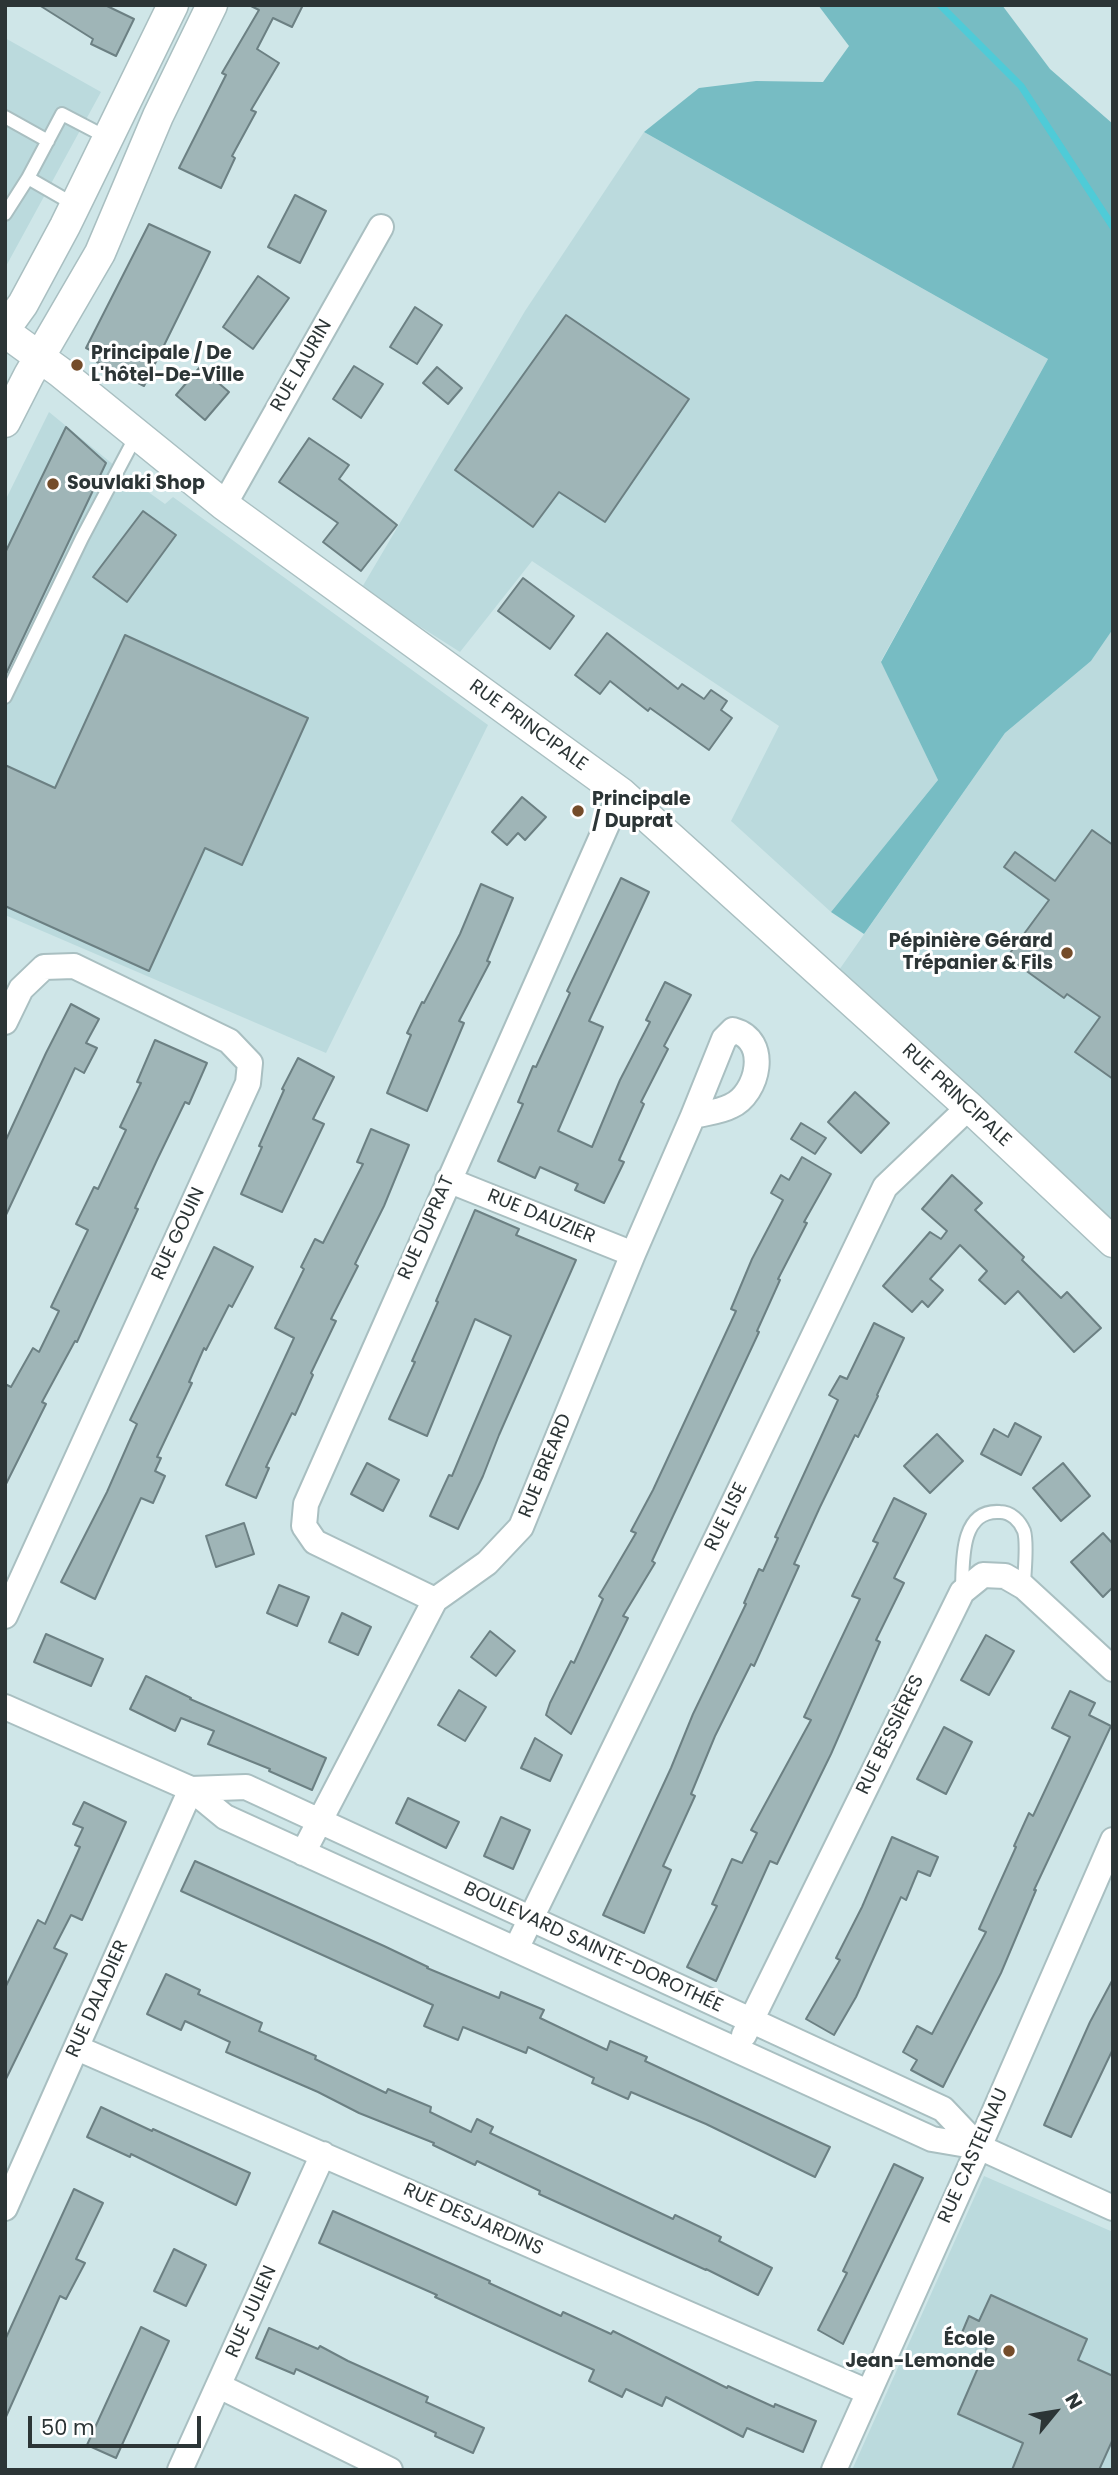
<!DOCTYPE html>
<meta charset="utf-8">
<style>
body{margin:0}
#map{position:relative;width:1118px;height:2475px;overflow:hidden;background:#cfe6e8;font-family:Poppins,sans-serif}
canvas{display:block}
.frame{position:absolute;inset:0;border:7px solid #2c3536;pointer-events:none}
.north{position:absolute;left:1020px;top:2377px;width:70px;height:70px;-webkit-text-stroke:5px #fff;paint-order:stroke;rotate:60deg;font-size:19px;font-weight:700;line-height:28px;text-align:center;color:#2c3536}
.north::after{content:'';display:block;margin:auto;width:24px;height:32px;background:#2c3536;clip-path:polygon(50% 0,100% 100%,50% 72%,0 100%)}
.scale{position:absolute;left:28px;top:2416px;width:173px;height:32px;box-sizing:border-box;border:4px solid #2c3536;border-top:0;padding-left:9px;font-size:21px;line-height:24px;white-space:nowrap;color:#2c3536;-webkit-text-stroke:5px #fff;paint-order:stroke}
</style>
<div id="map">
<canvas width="1118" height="2475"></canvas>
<div class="frame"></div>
<div class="north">N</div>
<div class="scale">50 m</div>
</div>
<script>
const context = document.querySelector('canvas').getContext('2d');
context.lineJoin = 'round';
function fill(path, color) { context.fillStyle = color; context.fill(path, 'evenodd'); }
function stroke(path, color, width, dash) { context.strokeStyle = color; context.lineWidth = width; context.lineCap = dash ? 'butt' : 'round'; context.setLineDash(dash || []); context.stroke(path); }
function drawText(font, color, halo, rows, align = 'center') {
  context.font = font + ' Poppins,sans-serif'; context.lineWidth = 6; context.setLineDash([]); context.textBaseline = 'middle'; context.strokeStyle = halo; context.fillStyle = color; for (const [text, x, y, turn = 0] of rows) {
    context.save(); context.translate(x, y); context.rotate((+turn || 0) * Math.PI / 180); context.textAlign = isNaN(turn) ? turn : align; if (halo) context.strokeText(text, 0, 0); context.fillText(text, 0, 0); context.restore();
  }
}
fill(new Path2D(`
 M5 38 101 92 5 268Z
 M644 132 1048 359 881 661 938 780 831 912 731 821 779 726 532 561 460 652 361 589 525 311Z
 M49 412 137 484 165 504 173 497 488 725 326 1053 5 915V501Z
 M1113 629V1219L1112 1222 839 970 1005 733 1091 661Z
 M984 2176 1113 2232V2470H852Z`), '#bbdadd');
fill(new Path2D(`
 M818 5H1002L1050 69 1113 124V629L1091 661 1005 733 864 934 831 912 938 780 881 662 1048 359 644 132 699 88 756 81 823 82 849 46Z`), '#77bcc3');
stroke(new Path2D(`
 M940 5 1021 86 1113 227`), '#4fcbd7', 7);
const building = new Path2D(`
 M39 5H105L134 19 116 56 91 44 93 39Z
 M249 5H303L292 27 273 18 257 49 279 63 251 110 256 112 232 156 235 158 221 188 179 168 226 75 222 73 259 10Z
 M295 195 326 211 300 263 268 247Z
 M149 224 210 252 144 386 97 362 100 355 86 348Z
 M258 276 289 298 253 349 223 327Z
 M415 307 442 325 417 364 390 347Z
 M566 315 689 399 605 522 559 492 533 527 455 470Z
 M354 366 383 384 361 418 333 399Z
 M200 367 229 392 205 420 176 395Z
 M437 367 462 388 448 404 423 383Z
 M66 427 106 463 5 676V553Z
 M309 438 349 465 339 479 397 525 361 571 323 542 338 523 279 482Z
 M143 511 176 535 127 602 93 577Z
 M523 578 574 616 550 649 498 611Z
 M607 633 678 689 682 684 704 699 711 690 727 701 721 710 732 718 709 750 650 708 648 711 610 681 600 694 575 675Z
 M125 635 308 718 242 865 205 848 149 971 5 906V765L55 788Z
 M522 797 546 817 525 840 518 833 507 845 492 832Z
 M1092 830 1113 845V1079L1075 1052 1100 1017 1067 994 1064 998 1007 957 1049 900 1004 867 1015 852 1055 881Z
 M621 878 649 892 589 1021 603 1027 558 1131 592 1147 620 1080 650 1022 646 1020 665 982 691 995 664 1046 668 1049 641 1102 644 1104 619 1160 624 1162 604 1203 575 1190 578 1184 540 1167 535 1178 498 1161 523 1104 518 1102 533 1066 536 1067 570 993 567 991Z
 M481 884 513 898 487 961 490 962 459 1021 464 1023 427 1111 387 1093 411 1035 407 1033 422 1002 424 1003 460 934Z
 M71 1004 99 1019 86 1043 97 1048 84 1073 75 1068 5 1217V1142L46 1053Z
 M155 1040 207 1063 189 1104 185 1102 157 1160 135 1208 138 1209 77 1342 75 1341 42 1402 46 1404 5 1486V1384L11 1387 33 1348 39 1352 59 1311 51 1307 88 1230 76 1224 94 1187 98 1189 126 1130 120 1127 141 1083 137 1082Z
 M298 1058 334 1077 313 1119 324 1124 282 1212 241 1194 262 1147 259 1146 284 1090 282 1089Z
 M855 1092 889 1123 861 1153 828 1122Z
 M801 1123 826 1138 815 1154 791 1139Z
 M371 1129 409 1145 384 1206 355 1264 358 1266 331 1319 336 1321 311 1373 313 1375 295 1415 292 1413 266 1467 269 1468 256 1498 226 1485 294 1338 275 1328 304 1269 301 1267 315 1239 323 1243 363 1164 357 1162Z
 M802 1157 831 1174 804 1222 807 1223 778 1279 780 1280 757 1331 759 1332 652 1561 655 1563 623 1616 628 1618 571 1734 546 1715 550 1703 571 1661 574 1663 603 1599 599 1596 636 1533 631 1531 653 1490 736 1311 731 1309 752 1259 783 1200 771 1193 781 1175 789 1180Z
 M952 1175 982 1203 975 1210 1024 1257 1022 1260 1061 1298 1067 1292 1101 1328 1074 1352 1018 1291 1005 1304 979 1280 987 1271 960 1245 930 1279 943 1290 928 1307 922 1301 912 1312 883 1286 930 1232 941 1239 947 1231 922 1209Z
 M475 1210 519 1229 516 1235 576 1260 499 1435 483 1476 458 1529 430 1516 449 1475 452 1476 511 1336 475 1319 427 1436 389 1419 415 1362 412 1361 438 1302 436 1301Z
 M214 1247 253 1267 232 1307 229 1305 206 1350 204 1348 189 1382 192 1383 157 1457 161 1458 155 1471 165 1476 153 1503 141 1498 95 1599 61 1582 107 1492 132 1435 137 1424 130 1420Z
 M874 1323 904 1338 877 1395 878 1396 858 1437 855 1435 820 1507 794 1564 799 1566 754 1666 751 1664 715 1736 691 1794 695 1796 663 1866 671 1870 644 1933 603 1915 671 1768 693 1714 746 1604 744 1603 759 1569 763 1571 778 1538 775 1537 838 1400 829 1395 840 1376 847 1379Z
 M1015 1423 1041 1437 1021 1475 981 1454 994 1429 1008 1437Z
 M937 1434 963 1461 930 1493 904 1466Z
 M367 1463 399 1480 383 1511 351 1494Z
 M1063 1463 1090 1496 1061 1521 1033 1488Z
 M894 1498 926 1514 894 1578 904 1583 876 1640 880 1642 831 1754 777 1864 770 1861 716 1981 687 1967 717 1906 712 1904 732 1859 742 1863 757 1833 751 1830 811 1720 804 1717 860 1599 852 1596 878 1543 873 1541Z
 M244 1523 254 1554 216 1567 206 1536Z
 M1103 1533 1113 1544V1587L1103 1597 1071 1562Z
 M279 1585 309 1597 297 1626 267 1613Z
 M342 1613 371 1627 358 1655 329 1642Z
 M490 1631 515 1651 496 1676 471 1657Z
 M46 1634 103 1659 91 1686 34 1662Z
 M986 1635 1014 1651 989 1695 961 1680Z
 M146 1676 191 1698 190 1699 326 1758 312 1790 269 1771 270 1769 208 1744 214 1731 181 1718 175 1731 130 1709Z
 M459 1690 486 1707 465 1741 438 1725Z
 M1070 1691 1095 1703 1089 1715 1111 1726 1034 1890H1036L1001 1973 943 2087 911 2070 917 2060 903 2052 917 2026 932 2034 986 1932 979 1929 1016 1847 1014 1846 1029 1813 1033 1816 1070 1737 1052 1728Z
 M944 1727 972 1742 946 1794 917 1779Z
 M535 1738 562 1755 550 1781 521 1768Z
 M408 1798 459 1822 446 1848 396 1823Z
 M84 1802 126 1822 82 1920 71 1915 54 1948 67 1954 5 2081V1988L38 1920 45 1924 80 1847 75 1845 83 1828 73 1824Z
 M501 1817 530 1830 513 1869 484 1856Z
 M892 1837 938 1857 930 1876 918 1871 906 1900 901 1897 856 1997 834 2035 806 2019 840 1960 836 1958 862 1907Z
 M195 1861 384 1946 428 1967 427 1968 499 1998 501 1992 544 2010 540 2018 607 2050 610 2041 647 2057 645 2061 830 2147 815 2177 706 2124 631 2092 628 2099 592 2083 594 2078 528 2047 526 2053 463 2027 458 2040 424 2026 433 2005 181 1891Z
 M166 1974 200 1990 198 1994 262 2023 259 2031 316 2056 315 2059 386 2093 388 2089 431 2107 430 2112 471 2132 477 2119 493 2127 490 2133 673 2219 675 2215 721 2237 719 2241 772 2268 758 2295 706 2269V2270L539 2194 540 2191 477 2161 475 2165 433 2145 434 2143 359 2113 318 2092 226 2052 230 2042 185 2021 181 2030 147 2014Z
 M1113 1979V2049L1071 2137 1044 2125 1090 2022Z
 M101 2107 152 2131 153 2129 250 2173 236 2205 131 2154 130 2157 87 2137Z
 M894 2164 923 2178 843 2344 818 2330 847 2273 843 2271Z
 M74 2189 103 2203 76 2259 85 2263 66 2299 60 2296 5 2419V2340Z
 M333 2211 490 2281 489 2283 561 2316 563 2312 611 2334 613 2331 727 2388 728 2386 774 2407 775 2404 816 2421 803 2452 747 2428 743 2437 666 2397 662 2406 626 2389 622 2397 589 2381 594 2370 435 2297 437 2295 319 2243Z
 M174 2249 206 2265 186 2306 154 2291Z
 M991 2295 1087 2339 1078 2360 1113 2376V2439L1099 2470H1012L1023 2443 958 2414 987 2347 961 2335 969 2316 979 2321Z
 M141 2327 169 2341 116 2458 87 2445Z
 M269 2328 318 2349 320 2346 348 2361 428 2397 426 2402 484 2428 473 2453 435 2436 436 2433 296 2369 294 2374 256 2358Z`);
fill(building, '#9fb5b7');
stroke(building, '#6c8083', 2);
const service = new Path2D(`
 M5 117 48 141
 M75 205 28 178 62 114 108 138
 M5 214 28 178
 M5 697 82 538 137 434
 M962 1591C963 1564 959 1509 1000 1512 1011 1512 1020 1521 1024 1531 1028 1544 1024 1573 1024 1587`);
const minor = new Path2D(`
 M224 505 381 227
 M5 1022 21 989 44 967 74 966 229 1041 250 1063 248 1083 5 1616
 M448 1180 633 1254
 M435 1600 315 1542 304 1526 306 1504 621 793
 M5 1707 191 1789 225 1817 932 2139 979 2147 1113 2208
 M191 1789 246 1787 943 2109 979 2147
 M303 1853 435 1600 487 1563 521 1527 633 1254 693 1116C705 1113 720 1112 731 1106 758 1094 771 1040 733 1030L724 1039 693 1116
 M516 1949 722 1527 885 1187 969 1107
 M744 2035 962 1592 983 1575 1005 1576 1024 1587 1113 1669
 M77 2048 868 2392
 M5 2208 191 1789
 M219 2386 390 2470
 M180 2470 323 2154
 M834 2470 979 2147 1113 1840`);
const tertiary = new Path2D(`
 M5 329 23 304 65 226 173 5
 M5 332 60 372 224 505 621 793 969 1107 1113 1242
 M5 422 29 375 100 253 158 116 212 5`);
stroke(service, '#a9bfc1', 16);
stroke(minor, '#a9bfc1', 28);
stroke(tertiary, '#a9bfc1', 33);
stroke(service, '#fff', 12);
stroke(minor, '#fff', 24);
stroke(tertiary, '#fff', 30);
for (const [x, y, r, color] of [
 [77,365,7,"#744c2a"],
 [53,484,7,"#744c2a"],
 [578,811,7,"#744c2a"],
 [1067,953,7,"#744c2a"],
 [1009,2351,7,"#744c2a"]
]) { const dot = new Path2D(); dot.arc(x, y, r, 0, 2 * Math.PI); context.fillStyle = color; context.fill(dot); stroke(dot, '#fff', 2.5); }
drawText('bold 19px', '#2c3536', '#fff', [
 ["Principale / De",91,354],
 ["L'hôtel-De-Ville",91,376],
 ["Souvlaki Shop",67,484],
 ["Principale",592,800],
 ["/ Duprat",592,822],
 ["Pépinière Gérard",1053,942,"right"],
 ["Trépanier & Fils",1053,964,"right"],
 ["École",995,2340,"right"],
 ["Jean-Lemonde",995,2362,"right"]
], 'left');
drawText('19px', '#2c3536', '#fff', [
 ["RUE LAURIN",302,366,-60],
 ["RUE PRINCIPALE",528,726,36],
 ["RUE PRINCIPALE",956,1096,43],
 ["RUE DAUZIER",541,1217,22],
 ["RUE DUPRAT",427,1228,-66],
 ["RUE GOUIN",179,1234,-65],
 ["RUE BREARD",546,1466,-68],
 ["RUE LISE",727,1517,-64],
 ["RUE BESSIÈRES",891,1735,-64],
 ["BOULEVARD SAINTE-DOROTHÉE",593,1948,25],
 ["RUE DALADIER",98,1999,-66],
 ["RUE CASTELNAU",974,2156,-66],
 ["RUE DESJARDINS",473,2220,24],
 ["RUE JULIEN",252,2312,-66]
]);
</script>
